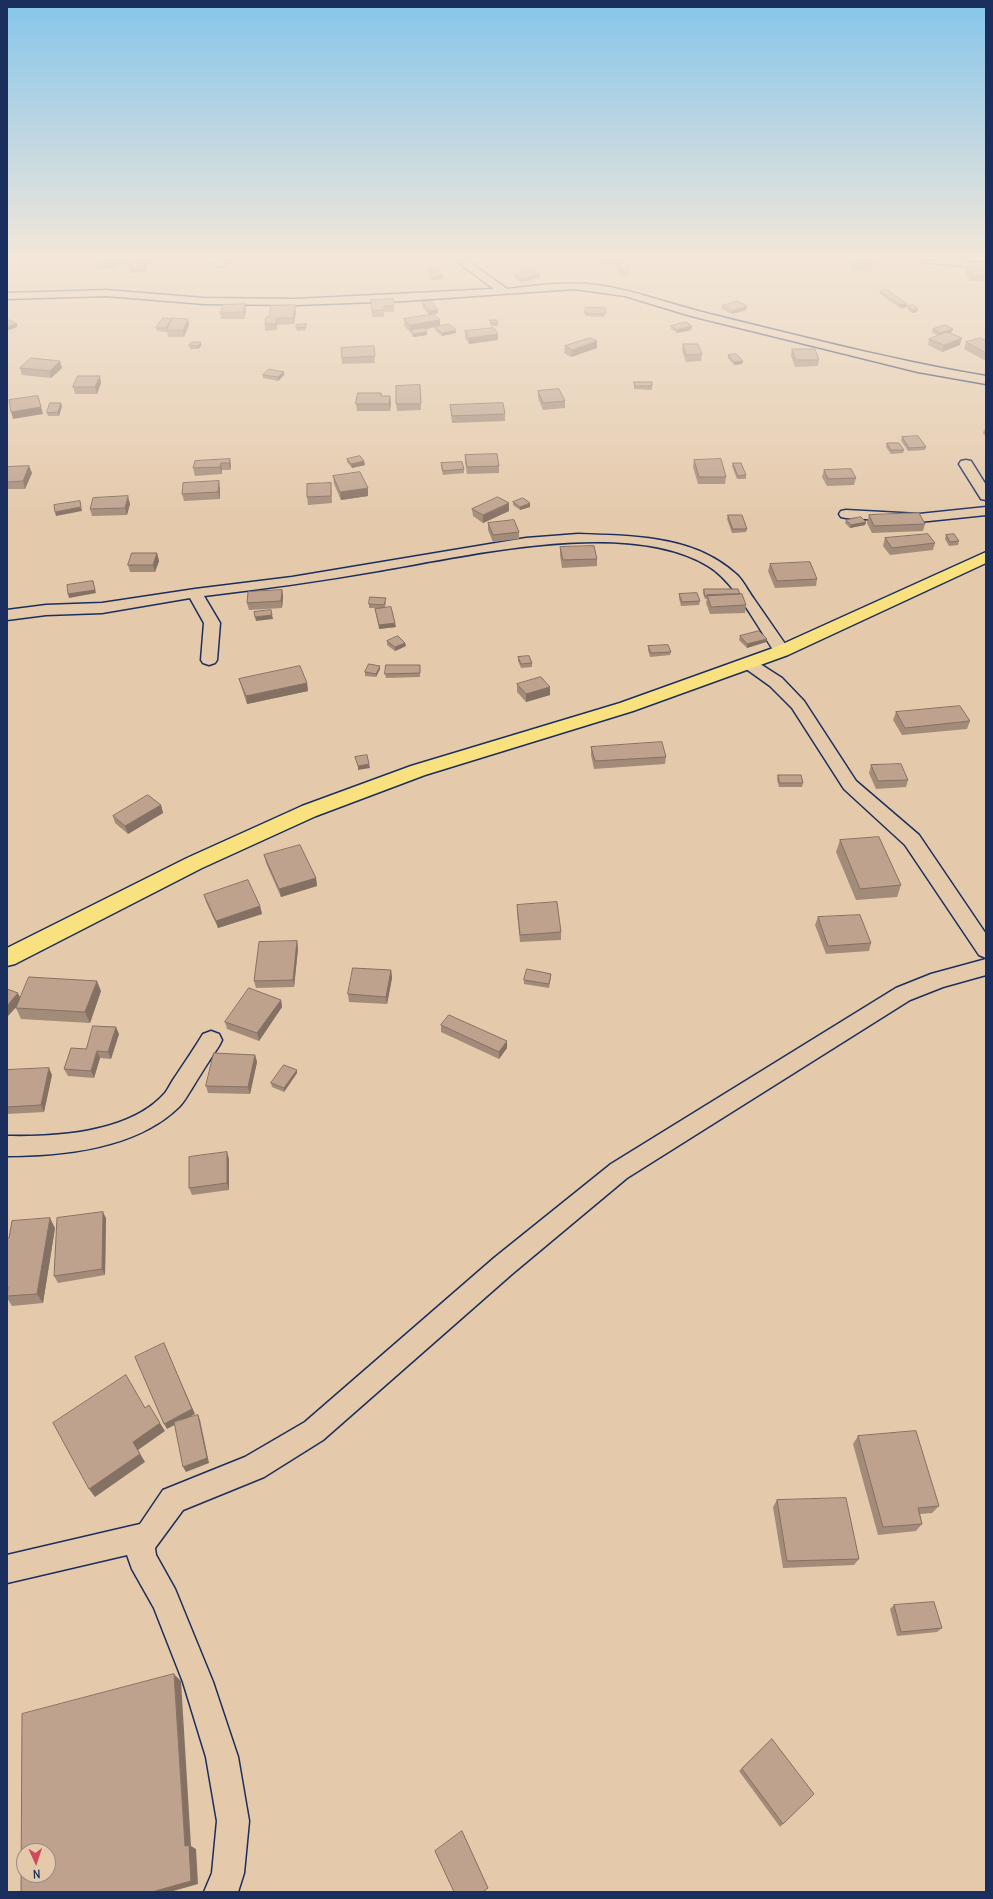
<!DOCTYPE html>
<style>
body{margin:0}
#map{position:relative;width:993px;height:1899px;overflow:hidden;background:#e4c9ab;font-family:Delius,sans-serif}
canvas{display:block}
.frame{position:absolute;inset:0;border:8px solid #1b2f5e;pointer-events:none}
.north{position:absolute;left:16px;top:1843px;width:40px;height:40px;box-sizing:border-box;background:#e4c9ab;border:1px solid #948b8c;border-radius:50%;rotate:177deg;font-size:11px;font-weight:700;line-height:16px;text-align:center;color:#1b2f5e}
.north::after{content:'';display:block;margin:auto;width:14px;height:18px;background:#d1495b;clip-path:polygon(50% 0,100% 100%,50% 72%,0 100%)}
</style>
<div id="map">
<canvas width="993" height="1899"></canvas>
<div class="frame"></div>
<div class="north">N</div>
</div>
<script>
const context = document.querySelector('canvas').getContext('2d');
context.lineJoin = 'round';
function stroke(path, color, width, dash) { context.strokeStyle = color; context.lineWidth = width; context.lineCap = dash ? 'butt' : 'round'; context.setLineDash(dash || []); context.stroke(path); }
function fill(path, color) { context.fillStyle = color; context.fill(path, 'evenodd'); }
const minor = new Path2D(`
 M218 260H228L224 266 220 267 215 264Z
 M455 260H467L507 289C533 286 560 282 586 284 627 287 665 303 706 313 799 336 892 360 986 376V384L918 372 829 350 691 316 625 296 574 289 404 301 296 305 204 304 106 296 7 299V293L106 290 204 298 296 299 494 289Z
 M923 260 986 262V268L928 263Z
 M966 460 971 461 986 485V500L981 499 959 464 961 461Z
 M986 507V515L919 522 846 518 841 517 839 514 841 511 846 510 919 514Z
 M578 534C632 536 693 535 736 574 743 580 748 591 754 599 766 616 778 634 790 651L788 654 782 656 776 654C758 628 735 582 708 566 627 517 468 556 378 571 320 581 263 589 204 596L220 623 217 660 215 663 209 665 203 663 201 660 204 623 190 598 102 613 46 615 7 620V610L46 605 102 603 195 589 292 577 526 538Z
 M748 658 754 660 782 678 804 701 856 781 919 835 986 934V958L979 955 905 845 844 789 792 708 770 686 742 666 740 663 742 660Z
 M986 959V975L943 987 910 1000 627 1178 512 1274 323 1440 264 1477 183 1510 155 1548 156 1555 175 1589 213 1682 238 1757 249 1821 244 1873 238 1892H204L212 1873 217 1821 206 1757 183 1682 154 1608 132 1569 127 1555 7 1583V1555L140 1524 163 1490 245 1457 305 1422 494 1258 611 1164 896 988 931 974Z
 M211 1031 219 1034 222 1040 219 1046C209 1061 200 1075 191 1090 187 1096 184 1102 179 1107 136 1149 63 1156 7 1156V1136C57 1137 130 1133 165 1093 169 1088 171 1082 175 1077 184 1063 194 1049 203 1034Z`);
const major = new Path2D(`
 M986 552V563L788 655 633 711 425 775 316 816 202 868 15 964 7 966V948L187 858 302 806 411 766 620 703 776 647Z`);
stroke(minor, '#1b2f5e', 3);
stroke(major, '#1b2f5e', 3);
fill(minor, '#e4c9ab');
fill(major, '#fae180');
fill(new Path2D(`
 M127 260 125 265H120L119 262Z
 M258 260H277L276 261 259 262Z
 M598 260H625L621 267 598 264Z
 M854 260H875L874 265 869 272 851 269 852 263Z
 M149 262 145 272 130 273 128 266Z
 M119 264 116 269H97L96 266Z
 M986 265V281H971L965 273 967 267Z
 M629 268 628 276 619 275V272Z
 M428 270 443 279 432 280 428 273Z
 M522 271 540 274V278L520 282 515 278V275L522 274Z
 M880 291 907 304V307L900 308 880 294Z
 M393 299 394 312H384V317H372L371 300Z
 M422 302 438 313 434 314 440 326 456 333 442 336 435 330V327L426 329 427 332V335L413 337 411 332H410L404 326V319L429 315 422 306Z
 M245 304 246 311 244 319H221L220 313Z
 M722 306 746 310 732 314 722 309Z
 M908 306 917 312 912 313 907 309Z
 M606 308 604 317 585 316V313Z
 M296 312 294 324 277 325V330L265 331V324L269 317Z
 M188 319 189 325 184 337H168L167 332 157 331 156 328Z
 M490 320 498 323V326H491Z
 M306 324V330L297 331 296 325Z
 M671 326 691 330 677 333 671 329Z
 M933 329 952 332 950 333 960 345 942 352 928 345 929 339 938 335 932 333Z
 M465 331 498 340 469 344 465 338Z
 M986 341V359L984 360 964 349 966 342Z
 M683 344 702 354 701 361 686 362 682 351Z
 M189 345 201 346 198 349H190Z
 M374 346 375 363 342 364 341 348Z
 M565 346 597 348 571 357 564 353Z
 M792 349 819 360 818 366 795 367 791 356Z
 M728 355 743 361 742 364 734 365 728 358Z
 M60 361 62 368 51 378 22 375 20 368Z
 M284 372V375L278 381 263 378V375Z
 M634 382 652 386V390L634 389Z
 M101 383 97 394H75L73 387Z
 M420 385 421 410 397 411 396 404Z
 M538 391 565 401V408L543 410 538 398Z
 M381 393 382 396 391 403 390 411H357L356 404Z
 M450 405 505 414V421L452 423Z
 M62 406 59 416H48L47 413Z
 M986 429V437L983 433 984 430Z
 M902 437 926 447 925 450 908 451 901 441Z
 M887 443 904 450 903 453 891 454 886 447Z
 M465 455 499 466V473L467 474 465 462Z
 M230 459 231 467 230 470H222V474L195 476 193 468Z
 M347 459 364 461 365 465 352 468 347 462Z
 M694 460 726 477 725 484H698L693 467Z
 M441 463 464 469V473L443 475 441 467Z
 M733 463 746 475V479H737L732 466Z
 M29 466 32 473 25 489H7V467Z
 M824 470 856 478 854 485 827 486 822 477Z
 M333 476 368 496 341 500 334 484Z
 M331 483 332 503 308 505 307 497Z
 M220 489V499L184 501 182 494Z
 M513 502 530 507 520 510 513 505Z
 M130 504 127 515 92 516 90 509Z
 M472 509 509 511 483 523 473 516Z
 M728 515 747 529 746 532 732 533 727 519Z
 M869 515 925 524 923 531 872 533 867 523Z
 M846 520 866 522 865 525 850 528 845 523Z
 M488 523 519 532V539L493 542 488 530Z
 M946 535 959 541 958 545 949 546 945 539Z
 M885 538 935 543 933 550 890 555 883 546Z
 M560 547 597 559V566L562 568 560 555Z
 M157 553 159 561 155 572H130L128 565Z
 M770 564 817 579 816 586 775 588 768 571Z
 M704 589 740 594 746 605 745 613 710 614 706 603 707 599H705L703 593Z
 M282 590 283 597 282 608 249 610 247 603Z
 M679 594 700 601 699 605 681 606 679 598Z
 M386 602 385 607 396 627 379 629 375 609 378 608H369V604Z
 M740 636 767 639 766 642 747 648 739 640Z
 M387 641 405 643 406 646 395 651 387 645Z
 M648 646 671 652 670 655 650 657 648 650Z
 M518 657 532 663V667L521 668 518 661Z
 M420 665V677L386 678 385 674Z
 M380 669 376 677 365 676V672Z
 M239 679 307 683 308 691 247 704 241 686Z
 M517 684 550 687V695L526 702 517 692Z
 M896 712 970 721 967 729 902 735 893 720Z
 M591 747 666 757 665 764 594 769 591 755Z
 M871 765 908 780 906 787 876 789 869 773Z
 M778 775 803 783 802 787H779L777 779Z
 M161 805 163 813 128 834 115 823 113 816Z
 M840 840 901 885 897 897 856 900 836 852Z
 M264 855 316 878 317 886 281 897 266 863Z
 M204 895 260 906 262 914 218 928 206 902Z
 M517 905 561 932V940L520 942 517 912Z
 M818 917 871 943 869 951 826 954 815 925Z
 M297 941 298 949 294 987 256 988 254 981Z
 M391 970 392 978 387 1004 349 1002 348 994Z
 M551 974V977L549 988 524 984V980Z
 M7 989 20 998 101 991 90 1023 21 1019 16 1008V1007L7 1017Z
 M281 1000 282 1007 259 1041 227 1029 225 1022Z
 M441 1025 507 1048 499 1059 441 1032Z
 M119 1034 111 1059 100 1058 94 1078 68 1076 64 1069 86 1049Z
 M255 1055 257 1062 250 1094 208 1093 206 1086Z
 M7 1070 52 1075 44 1112 7 1114Z
 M297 1070V1073L284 1092 272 1087 271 1083Z
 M229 1159V1190L192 1195 189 1188Z
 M106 1218 105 1275 58 1283 54 1276Z
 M55 1228 43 1303 12 1306 7 1298V1238Z
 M858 1436 939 1506 932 1513 920 1514 922 1524 916 1531 878 1535 853 1444Z
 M777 1500 859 1559 854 1565 783 1568 773 1507Z
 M894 1605 942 1628 937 1632 897 1636 890 1609Z
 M772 1739 783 1824 780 1827 739 1771Z`), '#a38b7a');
fill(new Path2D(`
 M118 260 119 264 116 269 115 266Z
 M125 260H127L125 265 124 262Z
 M146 260H149V262L145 272 143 266Z
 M622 260H625L621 267Z
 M874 260H875L874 265 869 272 870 266Z
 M540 274V278L520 282V279Z
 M443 275V279L432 280V277Z
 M245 304 246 311 244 319 243 312Z
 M907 304V307L900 308V305Z
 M295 305 296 312 294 324 293 318Z
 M747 306 746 310 732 314V311Z
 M918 309 917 312 912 313 913 310Z
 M438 310V313L429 315V311Z
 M277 318V330L276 324Z
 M188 319 189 325 184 337 183 330Z
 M440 320V326L412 332 411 330V332H410V325Z
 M17 324V327L7 331V327Z
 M692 326 691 330 677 333V330Z
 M953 329 952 332 939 336 940 333Z
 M456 330V333L442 336V333Z
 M427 332V335L413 337V334Z
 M498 334V340L469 344V338Z
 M962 338 960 345 942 352 944 345Z
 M597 341V348L571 357 572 350Z
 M201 342V346L198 349V346Z
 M986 353V359L984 360Z
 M60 361 62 368 51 378 50 371Z
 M743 361 742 364 734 365V362Z
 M284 372V375L278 381V377Z
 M100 376 101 383 97 394 95 387Z
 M38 396 43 414 13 419 11 412Z
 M390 396 391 403 390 411 389 404Z
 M61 403 62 406 59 416 58 412Z
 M230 459 231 467 230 470 229 463Z
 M364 461 365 465 352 468 351 464Z
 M221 463 222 470V474L220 467Z
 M29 466 32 473 25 489 23 481Z
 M219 481 220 489V499L218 492Z
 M368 488V496L341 500 340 492Z
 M128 496 130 504 127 515 125 508Z
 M80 501 82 511 56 516 55 512Z
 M509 503V511L483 523V515Z
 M530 503V507L520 510V507Z
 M866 522 865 525 850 528 851 525Z
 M157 553 159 561 155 572 153 565Z
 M93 581 96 593 69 598 68 594Z
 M282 590 283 597 282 608 281 601Z
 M272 615 273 619 256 621 255 617Z
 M395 623 396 627 379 629V625Z
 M767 639 766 642 747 648V644Z
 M405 643 406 646 395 651V647Z
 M380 666V669L376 677V674Z
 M307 683 308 691 247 704 246 696Z
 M550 687V695L526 702V694Z
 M369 764 370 768 358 770V766Z
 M161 805 163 813 128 834 125 826Z
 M316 878 317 886 281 897 279 889Z
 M260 906 262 914 218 928 216 921Z
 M297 941 298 949 294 987 293 980Z
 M391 970 392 978 387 1004 386 997Z
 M97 981 101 991 90 1023 85 1012Z
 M18 993 22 1001 7 1017V1006Z
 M281 1000 282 1007 259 1041 257 1033Z
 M116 1027 119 1034 111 1059 108 1052Z
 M507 1041V1048L499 1059V1052Z
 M97 1051 100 1058 94 1078 91 1071Z
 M255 1055 257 1062 250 1094 248 1087Z
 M49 1068 52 1075 44 1112 41 1105Z
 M297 1070V1073L284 1092V1088Z
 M227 1152 229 1159V1190L227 1183Z
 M103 1212 106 1218 105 1275 102 1269Z
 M50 1218 55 1228 43 1303 37 1294Z
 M166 1349 195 1414 167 1429 164 1424Z
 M198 1415 200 1420 209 1463 186 1472 183 1467Z
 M160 1423 165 1431 138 1450 145 1462 95 1497 89 1489 133 1442Z
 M174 1674 181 1681 191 1846 196 1849 198 1884 170 1892H152L185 1846Z`), '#857163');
const building = new Path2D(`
 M99 260H118L115 266H96Z
 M120 260H125L124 262H119Z
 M131 260H146L143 266H128Z
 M854 260H874L870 266 852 263Z
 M986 265V275H973L967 267Z
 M620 268H629L628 272H619Z
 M439 269 443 275 432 277 428 270Z
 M532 269 540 274 520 279 515 275 525 273 522 271Z
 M887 290 907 304 900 305 880 291Z
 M393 299 394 305 384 306V310L372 311 371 300Z
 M431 301 438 310 429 311 422 302Z
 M737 301 747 306 732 311 722 306Z
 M245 304 243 312 220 313 223 305Z
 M295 305 293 318H277L276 324H265L266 317H269L271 306Z
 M913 305 918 309 913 310 908 306Z
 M586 307 606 308 605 314 585 313Z
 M434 314 440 320 410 325 404 319Z
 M163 318 172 319 166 328H156Z
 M172 318 188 319 183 330H167Z
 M7 320H9L17 324 7 327Z
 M490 320H497L498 323H491Z
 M686 322 692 326 677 330 671 326Z
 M306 324V327L296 328V325Z
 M449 324 456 330 442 333 435 327Z
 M946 325 953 329 940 333 933 329Z
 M425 328 427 332 413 334 411 330Z
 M494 328 498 334 469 338 465 331Z
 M947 332 962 338 944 345 929 339Z
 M590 338 597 341 572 350 565 346Z
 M981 338 986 341V353L966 342Z
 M192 342H201L198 346 189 345Z
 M683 344H698L702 354 687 355Z
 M374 346 375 356 342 358 341 348Z
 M792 349H815L819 360H796Z
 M736 354 743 361 734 362 728 355Z
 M31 358 60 361 50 371 20 368Z
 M269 369 284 372 278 377 263 375Z
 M78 376H100L95 387H73Z
 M634 382H652V386H635Z
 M420 385 421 404H396V386Z
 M559 389 565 401 543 403 538 391Z
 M358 393H381V396H390L389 404H356Z
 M38 396 41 407 11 412 9 400Z
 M50 403H61L58 412 47 413Z
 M503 403 505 414 452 416 450 405Z
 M918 436 926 447 909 448 902 437Z
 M887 443H899L904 450H891Z
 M497 454 499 466 467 467 465 455Z
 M360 456 364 461 351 464 347 459Z
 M230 459 229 463H221L220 467 193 468 195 461Z
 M721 459 726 477H699L694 460Z
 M462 462 464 469 443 471 441 463Z
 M733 463H741L746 475 738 476Z
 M29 466 23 481 7 482V467Z
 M851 469 856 478 828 479 824 470Z
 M360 472 368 488 340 492 333 476Z
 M219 481 218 492 182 494 183 483Z
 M331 483V496L307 497V484Z
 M128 496 125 508 90 509 93 498Z
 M498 497 509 503 483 515 472 509Z
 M523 498 530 503 520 507 513 502Z
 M80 501 81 507 55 512 54 505Z
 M919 513 925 524 874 526 869 515Z
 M728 515H742L747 529H733Z
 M861 517 866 522 851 525 846 520Z
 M514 520 519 532 493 535 488 523Z
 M928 534 935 543 892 548 885 538Z
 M954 534 959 541 950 542 946 535Z
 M594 546 597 559 563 560 560 547Z
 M132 553H157L153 565H128Z
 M810 562 817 579 777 581 770 564Z
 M93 581 95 590 68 594 67 585Z
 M704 589H738L740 594 705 596Z
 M282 590 281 601 247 603 248 592Z
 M697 593 700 601 682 602 679 594Z
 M742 594 746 605 711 607 707 595Z
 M370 597 386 598 384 605 369 604Z
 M391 607 395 623 379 625 375 609Z
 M271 610 272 615 255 617 254 612Z
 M759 631 767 639 747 644 740 636Z
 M398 636 405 643 395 647 387 641Z
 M668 645 671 652 651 653 648 646Z
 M529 656 532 663 521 664 518 657Z
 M369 664 380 666 376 674 365 672Z
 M386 665H420V673L385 674Z
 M300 666 307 683 246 696 239 679Z
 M541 677 550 687 526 694 517 684Z
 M960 706 970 721 905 728 896 712Z
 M662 742 666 757 595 761 591 747Z
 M367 755 369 764 358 766 355 757Z
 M901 764 908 780 878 781 871 765Z
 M778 775H801L803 783H780Z
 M148 795 161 805 125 826 113 816Z
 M879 837 901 885 860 889 840 840Z
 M300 845 316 878 279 889 264 855Z
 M248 880 260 906 216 921 204 895Z
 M557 902 561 932 520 935 517 905Z
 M860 915 871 943 828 946 818 917Z
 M297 941 293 980 254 981 259 942Z
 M353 968 391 970 386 997 348 994Z
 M527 969 551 974 549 984 524 980Z
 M29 977 97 981 85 1012 16 1008Z
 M249 988 281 1000 257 1033 225 1022Z
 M7 989 18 993 7 1006Z
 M449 1015 507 1041 499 1052 441 1025Z
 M93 1026 116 1027 108 1052 97 1051 91 1071 64 1069 71 1048 86 1049Z
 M214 1053 255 1055 248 1087 206 1086Z
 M284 1065 297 1070 284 1088 271 1083Z
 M49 1068 41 1105 7 1107V1070Z
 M227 1152V1183L189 1188V1157Z
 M103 1212 102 1269 54 1276 57 1218Z
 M50 1218 37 1294 7 1296 8 1287H7V1238H9L12 1221Z
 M164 1343 192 1409 164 1424 135 1357Z
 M126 1375 145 1408 149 1405 160 1423 133 1442 140 1454 89 1489 53 1423Z
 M198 1415 207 1458 183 1467 174 1422Z
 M916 1431 939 1506 918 1508 922 1524 883 1527 858 1436Z
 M846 1498 859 1559 787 1561 777 1500Z
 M934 1602 942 1628 901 1632 894 1605Z
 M174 1674 185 1846 189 1845 191 1881 152 1892H21L22 1714ZM24 1851H48V1875H24Z
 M772 1739 814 1794 783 1824 742 1769Z
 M462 1831 488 1888 483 1892H454L435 1851Z`);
fill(building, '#bea28e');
stroke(building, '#857163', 1);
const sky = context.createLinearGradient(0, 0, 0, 526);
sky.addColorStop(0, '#85c5eb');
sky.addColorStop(0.49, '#f3e7d9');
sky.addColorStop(1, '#f3e7d900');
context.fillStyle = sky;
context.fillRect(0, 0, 993, 526);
</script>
